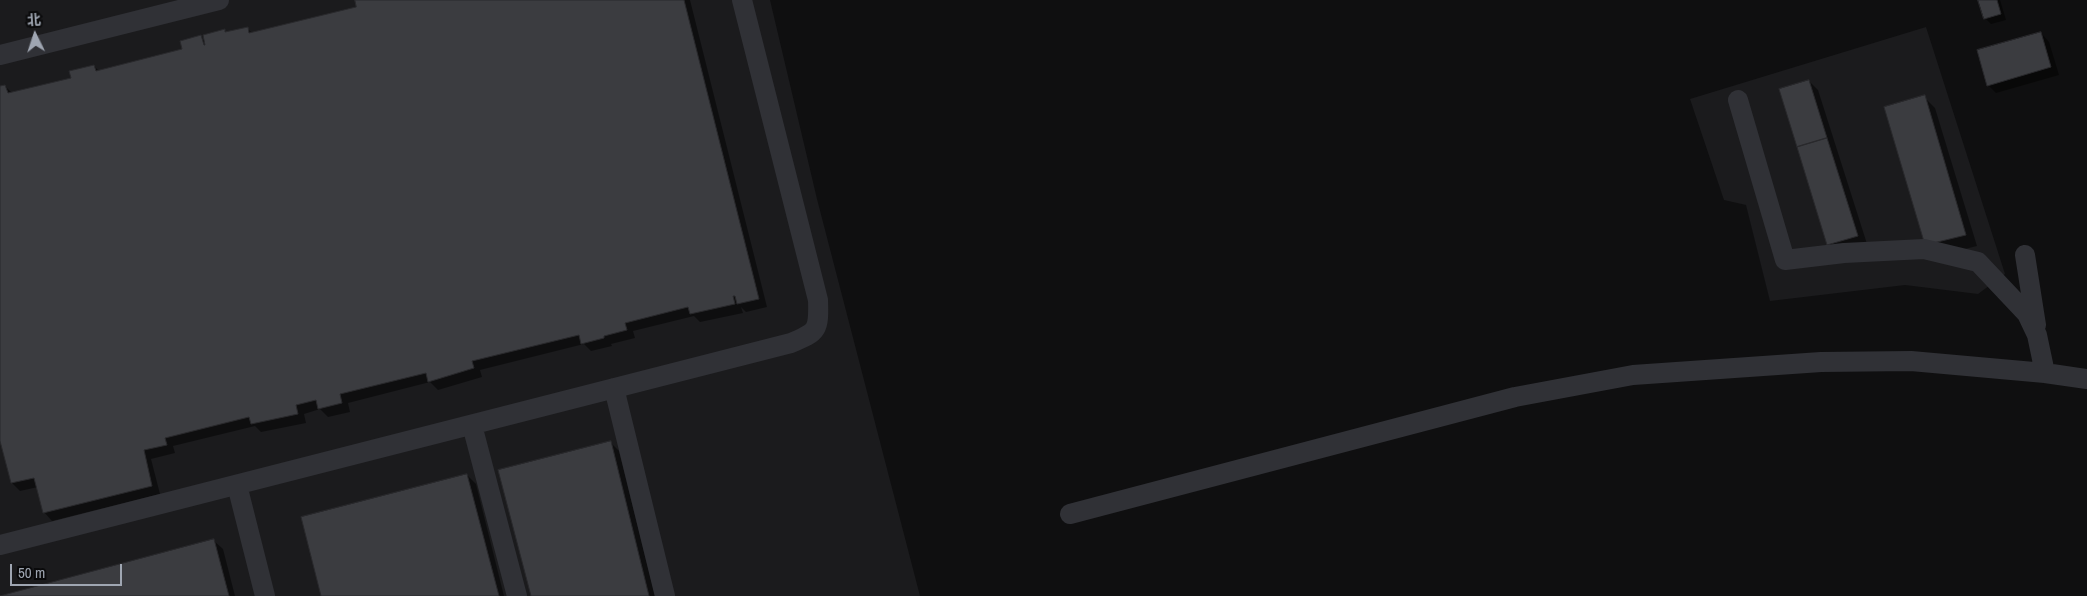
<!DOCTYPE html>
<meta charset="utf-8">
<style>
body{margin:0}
#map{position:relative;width:2087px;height:596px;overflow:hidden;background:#0f0f10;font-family:"Archivo Narrow","Noto Sans SC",sans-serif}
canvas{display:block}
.north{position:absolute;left:10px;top:10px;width:50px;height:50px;-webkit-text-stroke:4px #0a0a0b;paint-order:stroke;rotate:356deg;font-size:14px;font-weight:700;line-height:20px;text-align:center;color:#9fa6b2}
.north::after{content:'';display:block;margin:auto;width:18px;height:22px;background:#9fa6b2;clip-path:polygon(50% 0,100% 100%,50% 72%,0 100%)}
.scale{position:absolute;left:10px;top:564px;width:112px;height:22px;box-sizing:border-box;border:2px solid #9fa6b2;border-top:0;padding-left:6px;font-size:15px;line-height:18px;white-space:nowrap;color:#9fa6b2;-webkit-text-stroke:4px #0a0a0b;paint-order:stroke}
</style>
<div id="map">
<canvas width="2087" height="596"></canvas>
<div class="north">北</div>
<div class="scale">50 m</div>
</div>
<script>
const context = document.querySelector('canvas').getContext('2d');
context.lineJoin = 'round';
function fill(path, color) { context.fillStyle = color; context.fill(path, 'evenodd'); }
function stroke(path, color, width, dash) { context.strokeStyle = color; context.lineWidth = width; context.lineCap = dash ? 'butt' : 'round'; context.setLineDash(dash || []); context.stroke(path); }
fill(new Path2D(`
 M0 0H770L817 199 920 596H0Z
 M1926 27 2005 274 1978 294 1905 285 1770 301 1746 205 1724 200 1690 99Z`), '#1b1b1d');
fill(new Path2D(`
 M359 0H690L767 307 746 312 741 307 743 313 700 322 694 316 633 331 635 338 611 344 612 346 591 351 584 344 480 370 482 377 438 390 430 382 348 403 350 412 328 417 320 409 304 414 306 423 261 432 255 426 173 446 175 453 151 459 160 494 52 521 44 512 38 487 20 491 12 483 0 436V88L5 86 12 93 72 78 94 66 99 71 183 50 201 37 206 42 224 31 227 33 247 28 253 34 358 8Z
 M1980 0H2000L2006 20 1991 24 1985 18Z
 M2041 33 2049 42 2059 75 1996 93 1988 85Z
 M1809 81 1818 90 1868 247 1840 256 1828 245 1798 147Z
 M1924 97 1935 108 1977 246 1937 256Z
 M611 443 619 451 655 596H532Z
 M467 475 476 484 504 596H322Z
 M214 541 223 549 235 596H4Z`), '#0007');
const building = new Path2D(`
 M355 0H684L759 299 737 304 735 296H733L735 304 690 314 688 307 625 323 627 330 604 336V338L581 344 579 335 472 361 474 368 428 382 426 373 340 394 342 403 318 409 316 400 296 405 298 414 251 424 249 417 165 438 167 445 144 450 152 486 43 513 34 478 11 483 0 441V86L5 85 8 93 71 78 69 71 94 65 96 71 182 49 180 41 201 35 204 45H205L203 35 225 29V32L248 27 249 33 356 7Z
 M1978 0H1997L2001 14 1984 19Z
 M2041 32 2051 67 1987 86 1977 50Z
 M1809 80 1827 138 1797 147 1779 89Z
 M1925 95 1966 235 1925 245 1884 107Z
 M1827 138 1858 236 1827 245 1797 147Z
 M611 441 649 596H531L498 470Z
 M467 474 499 596H321L301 517Z
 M214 539 229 596H0Z`);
fill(building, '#3b3c40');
stroke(building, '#29292c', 1);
stroke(new Path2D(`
 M0 55 219 0
 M1738 100 1785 260 1844 253 1924 249 1978 262 2027 314 2037 335 2045 373
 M2025 255 2036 325
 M614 388 665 596
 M472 425 517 596
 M237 485 265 596
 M1070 514 1515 397 1633 375 1821 362 1911 361 2045 373 2087 379
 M0 545 791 343C818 332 819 330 818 300L742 0`), '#303136', 20);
</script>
